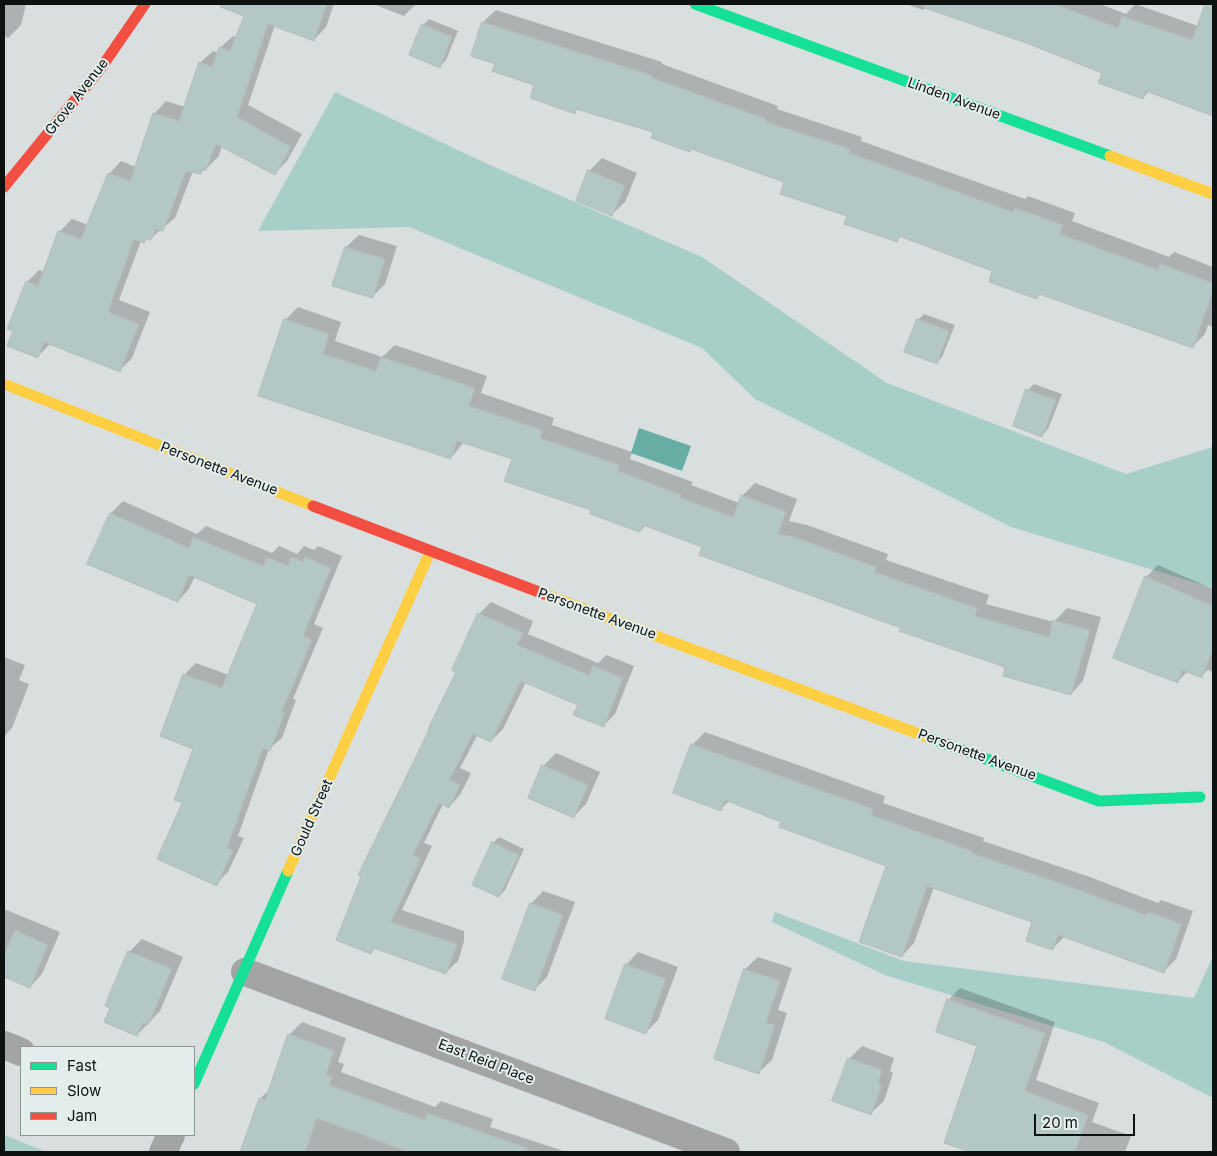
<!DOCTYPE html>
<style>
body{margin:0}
#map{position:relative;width:1217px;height:1156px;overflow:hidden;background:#d9dede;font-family:Inter,sans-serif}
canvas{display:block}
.frame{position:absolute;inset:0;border:5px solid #0e1211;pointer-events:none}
.legend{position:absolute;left:20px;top:1046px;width:175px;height:90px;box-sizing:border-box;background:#e3eeec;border:1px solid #8e9694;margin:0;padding:6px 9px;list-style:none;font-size:15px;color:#0e1211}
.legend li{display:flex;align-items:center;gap:10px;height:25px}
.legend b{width:25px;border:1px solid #8e9694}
.scale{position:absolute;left:1034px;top:1114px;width:101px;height:22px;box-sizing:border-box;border:2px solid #0e1211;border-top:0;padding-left:6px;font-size:15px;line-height:18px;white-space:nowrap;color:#0e1211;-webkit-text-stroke:4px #e3eeec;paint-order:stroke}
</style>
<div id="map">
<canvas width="1217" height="1156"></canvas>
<div class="frame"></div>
<ul class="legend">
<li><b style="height:6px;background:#16e098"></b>Fast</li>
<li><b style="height:6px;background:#ffcf43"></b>Slow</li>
<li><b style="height:6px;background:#f24e42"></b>Jam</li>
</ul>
<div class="scale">20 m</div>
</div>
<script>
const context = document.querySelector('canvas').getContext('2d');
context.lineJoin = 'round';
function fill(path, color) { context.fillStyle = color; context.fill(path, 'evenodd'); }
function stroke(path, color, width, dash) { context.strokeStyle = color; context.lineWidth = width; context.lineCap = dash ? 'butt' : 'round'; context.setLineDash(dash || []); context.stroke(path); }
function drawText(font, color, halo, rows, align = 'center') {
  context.font = font + ' Inter,sans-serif'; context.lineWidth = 4; context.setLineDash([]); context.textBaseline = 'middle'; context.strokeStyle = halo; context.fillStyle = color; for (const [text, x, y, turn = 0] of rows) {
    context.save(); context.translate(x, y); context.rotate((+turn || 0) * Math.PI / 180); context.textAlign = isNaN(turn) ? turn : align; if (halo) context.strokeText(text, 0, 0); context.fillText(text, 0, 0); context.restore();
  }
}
fill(new Path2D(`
 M335 92 492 166 702 257 887 383 1126 474 1213 447V588L1011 527 755 399 702 348 409 227 258 231Z
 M775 912 904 961 1194 998 1213 956V1098L1104 1042 885 975 772 922Z
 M4 1135 42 1150 41 1152H4Z`), '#a8cec8');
fill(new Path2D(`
 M639 428 691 446 682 471 631 453Z`), '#68aea5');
fill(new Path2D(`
 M4 4H26L21 25 8 38 4 36Z
 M251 4H334L326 27 314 40 275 25 248 105 302 134 287 161 274 174 222 146 219 156 206 169 200 173 193 171 175 218 151 238 141 241 119 300 150 312 132 358 120 370 50 344 38 356 27 282 39 270 45 272 59 232 72 219 88 225 109 174 121 161 136 167 154 114 166 101 185 107 200 63 213 51 219 53 220 48 233 36 237 37Z
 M373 4H416L404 16Z
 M906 4H1100L1126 14 1135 4 1201 27 1209 19 1213 21V114L1149 91 1143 98 1103 73 1029 43 926 8 923 10Z
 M496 10 662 62V64L778 106 777 109 862 137 861 141 1025 199 1028 196 1075 213 1072 221 1169 257 1174 252 1213 267V327L1208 325 1205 334 1192 347 1041 293 1036 298 994 270 901 236 897 241 786 182 692 148 690 151 655 132 578 109 574 112 536 84 496 63 473 55 483 22Z
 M429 19 458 31 446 60 440 66 423 25Z
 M602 158 637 173 625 202 612 214 589 171Z
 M359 235 397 246 385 284 372 297 334 285 346 247Z
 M298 307 341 322 335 341 382 357 395 345 487 376 481 393 554 418 552 425 632 452 630 459 693 482 691 485 739 503 742 496 755 483 797 499 789 521 807 525 888 554 886 560 989 595 986 604 1054 622 1067 608 1101 617 1083 681 1071 694 704 546 646 525 640 531 593 509 513 458 464 442 451 458 260 395 285 320Z
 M924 314 955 325 942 357 936 363 918 320Z
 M1034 384 1062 394 1048 429 1042 435 1028 390Z
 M123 501 197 534 206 526 272 553 279 546 297 554 304 546 314 550 318 546 342 556 314 624 323 628 293 699 296 700 282 738 269 749 238 836 244 838 228 872 216 884 184 803 194 748 184 675 196 663 229 675 259 603 195 576 189 589 178 601 88 563 111 513Z
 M1158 565 1213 589V672L1208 670 1201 676 1188 671 1177 682 1146 577Z
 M491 602 533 621 528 634 598 663 606 655 634 666 615 714 604 725 579 704 526 682 503 729 491 741 478 734 460 768 471 773 460 795 449 807 443 804 424 843 432 846 402 910 464 931V941L458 961 446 972 376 947 371 953 458 671 479 614Z
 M4 657 25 665 19 680 29 684 12 728 4 737Z
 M705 732 885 796 883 803 984 838 983 841 1087 876 1158 903 1161 900 1193 911 1176 959 1163 972 1065 936 1053 948 1033 921 934 887 914 943 902 956 888 866 729 801 721 809 674 792 693 744Z
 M556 753 600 772 586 804 574 816 543 766Z
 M499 837 524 849 505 890 499 896 493 843Z
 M543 891 575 902 547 977 534 990 531 904Z
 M4 909 60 932 42 974 30 987 4 976Z
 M142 939 183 957 160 1011 137 1035 129 952Z
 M638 952 678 967 658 1020 646 1032 626 965Z
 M758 957 792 968 778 1010 787 1013 772 1060 759 1072 716 1058 745 969Z
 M960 988 1055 1022 1036 1080 1099 1103 1092 1122 1131 1136 1125 1152H973L945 1143 978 1045 948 1000Z
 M302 1022 346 1038 338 1062 344 1064 341 1072 435 1107 441 1101 493 1119 490 1127 567 1152H242L260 1099 270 1089 289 1035Z
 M862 1046 894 1058 890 1071 893 1073 884 1101 871 1113 849 1059Z`), '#0003');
const building = new Path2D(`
 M221 4H327L314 41 268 24 237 117 291 147 275 175 216 144 206 170 202 169 201 174 186 171 163 231 156 229 151 240 146 238 144 243 134 239 108 312 139 324 120 372 44 342 38 358 7 346 13 331 7 329 26 281 38 286 58 231 81 239 108 173 130 181 153 113 179 121 199 62 212 67 219 47 230 51 244 16 221 7Z
 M925 4H1054L1118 28 1122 16 1192 40 1205 4H1213V116L1146 91 1143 99 1098 83 1102 73 1029 44 925 8Z
 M482 22 651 75 650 77 766 119V122L850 149 849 153 1013 212 1015 208 1063 225 1060 234 1158 270 1160 264 1213 283V291L1193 348 1039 294 1037 299 989 282 992 271 899 236 897 242 844 224 847 216 780 194 784 182 691 149 690 152 651 138 653 132 576 109 575 114 530 98 534 85 492 71 495 64 471 56Z
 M422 24 452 37 440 68 409 55Z
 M588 170 625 186 612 216 576 201Z
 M345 247 385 259 373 298 332 286Z
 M284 319 329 334 323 354 376 371 381 357 475 388 469 406 542 430 540 438 620 465 618 471 681 495 680 498 733 517 741 495 786 512 778 534 794 537 876 567 874 572 977 608 975 616 1049 637 1053 620 1090 630 1071 695 1003 676 1005 667 899 631 901 628 699 555 702 547 643 525 640 532 590 514 591 510 504 481 512 459 457 441 451 459 258 396Z
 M917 319 949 331 937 364 904 352Z
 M1026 389 1056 400 1042 437 1013 426Z
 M110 513 189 548 193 537 263 566 267 557 288 566 291 557 303 562 305 557 331 568 303 636 312 640 282 711 285 712 270 751 263 748 227 848 233 850 217 886 157 859 182 803 174 800 193 749 160 736 183 674 222 688 257 604 189 575 178 602 87 564Z
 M1145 576 1213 606V648L1202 678 1182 670 1178 683 1113 658Z
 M478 613 523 633 517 645 589 675 593 666 623 678 604 727 573 715 578 705 521 681 491 742 473 734 449 780 460 785 449 808 439 803 413 855 421 858 391 922 457 944 446 974 374 948 371 954 336 940 361 877 358 875 429 730 428 729 456 672 452 670Z
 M691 744 873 809 871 815 972 851 971 853 1074 888 1146 915 1148 912 1182 924 1164 973 1058 935 1053 950 1026 941 1032 922 927 886 902 957 859 942 886 866 779 827 781 822 725 800 721 811 673 793Z
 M542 765 588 785 574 818 528 798Z
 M492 842 519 855 499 897 472 885Z
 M530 903 563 915 535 991 502 979Z
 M15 930 48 945 30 988 4 977V956Z
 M128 951 172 969 148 1025 143 1023 137 1036 104 1022 110 1008 105 1006Z
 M625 964 666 979 646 1034 605 1019Z
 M744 969 780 981 766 1023 775 1025 759 1074 714 1059Z
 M947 999 1045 1033 1025 1091 1088 1115 1075 1152H970L944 1143 977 1046 936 1032Z
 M288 1034 334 1051 326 1075 332 1077 329 1085 425 1120 427 1113 527 1148V1152H409L317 1118 305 1152H240L259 1098 265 1100Z
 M848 1058 882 1070 878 1084 882 1085 871 1115 832 1101Z`);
fill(building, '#b3c7c5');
stroke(building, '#b6baba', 1);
stroke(new Path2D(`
 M245 972 726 1152
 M4 1045 21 1052
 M163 1152 171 1135`), '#a3a4a4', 28);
stroke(new Path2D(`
 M695 4 1110 156
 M927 737 1099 801 1200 797
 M194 1084 288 871`), '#16e098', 11);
stroke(new Path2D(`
 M1110 156 1213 194
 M4 384 313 506
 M544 594 927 737
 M288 871 430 552`), '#ffcf43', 11);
stroke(new Path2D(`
 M4 187 101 68 145 4
 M313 506 544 594`), '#f24e42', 11);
drawText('14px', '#0e1211', '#e3eeec', [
 ["Grove Avenue",77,97,-52],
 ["Linden Avenue",954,99,20],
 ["Personette Avenue",219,469,21],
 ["Personette Avenue",597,614,20],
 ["Personette Avenue",977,755,20],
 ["Gould Street",312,818,-66],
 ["East Reid Place",486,1062,21]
]);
</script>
